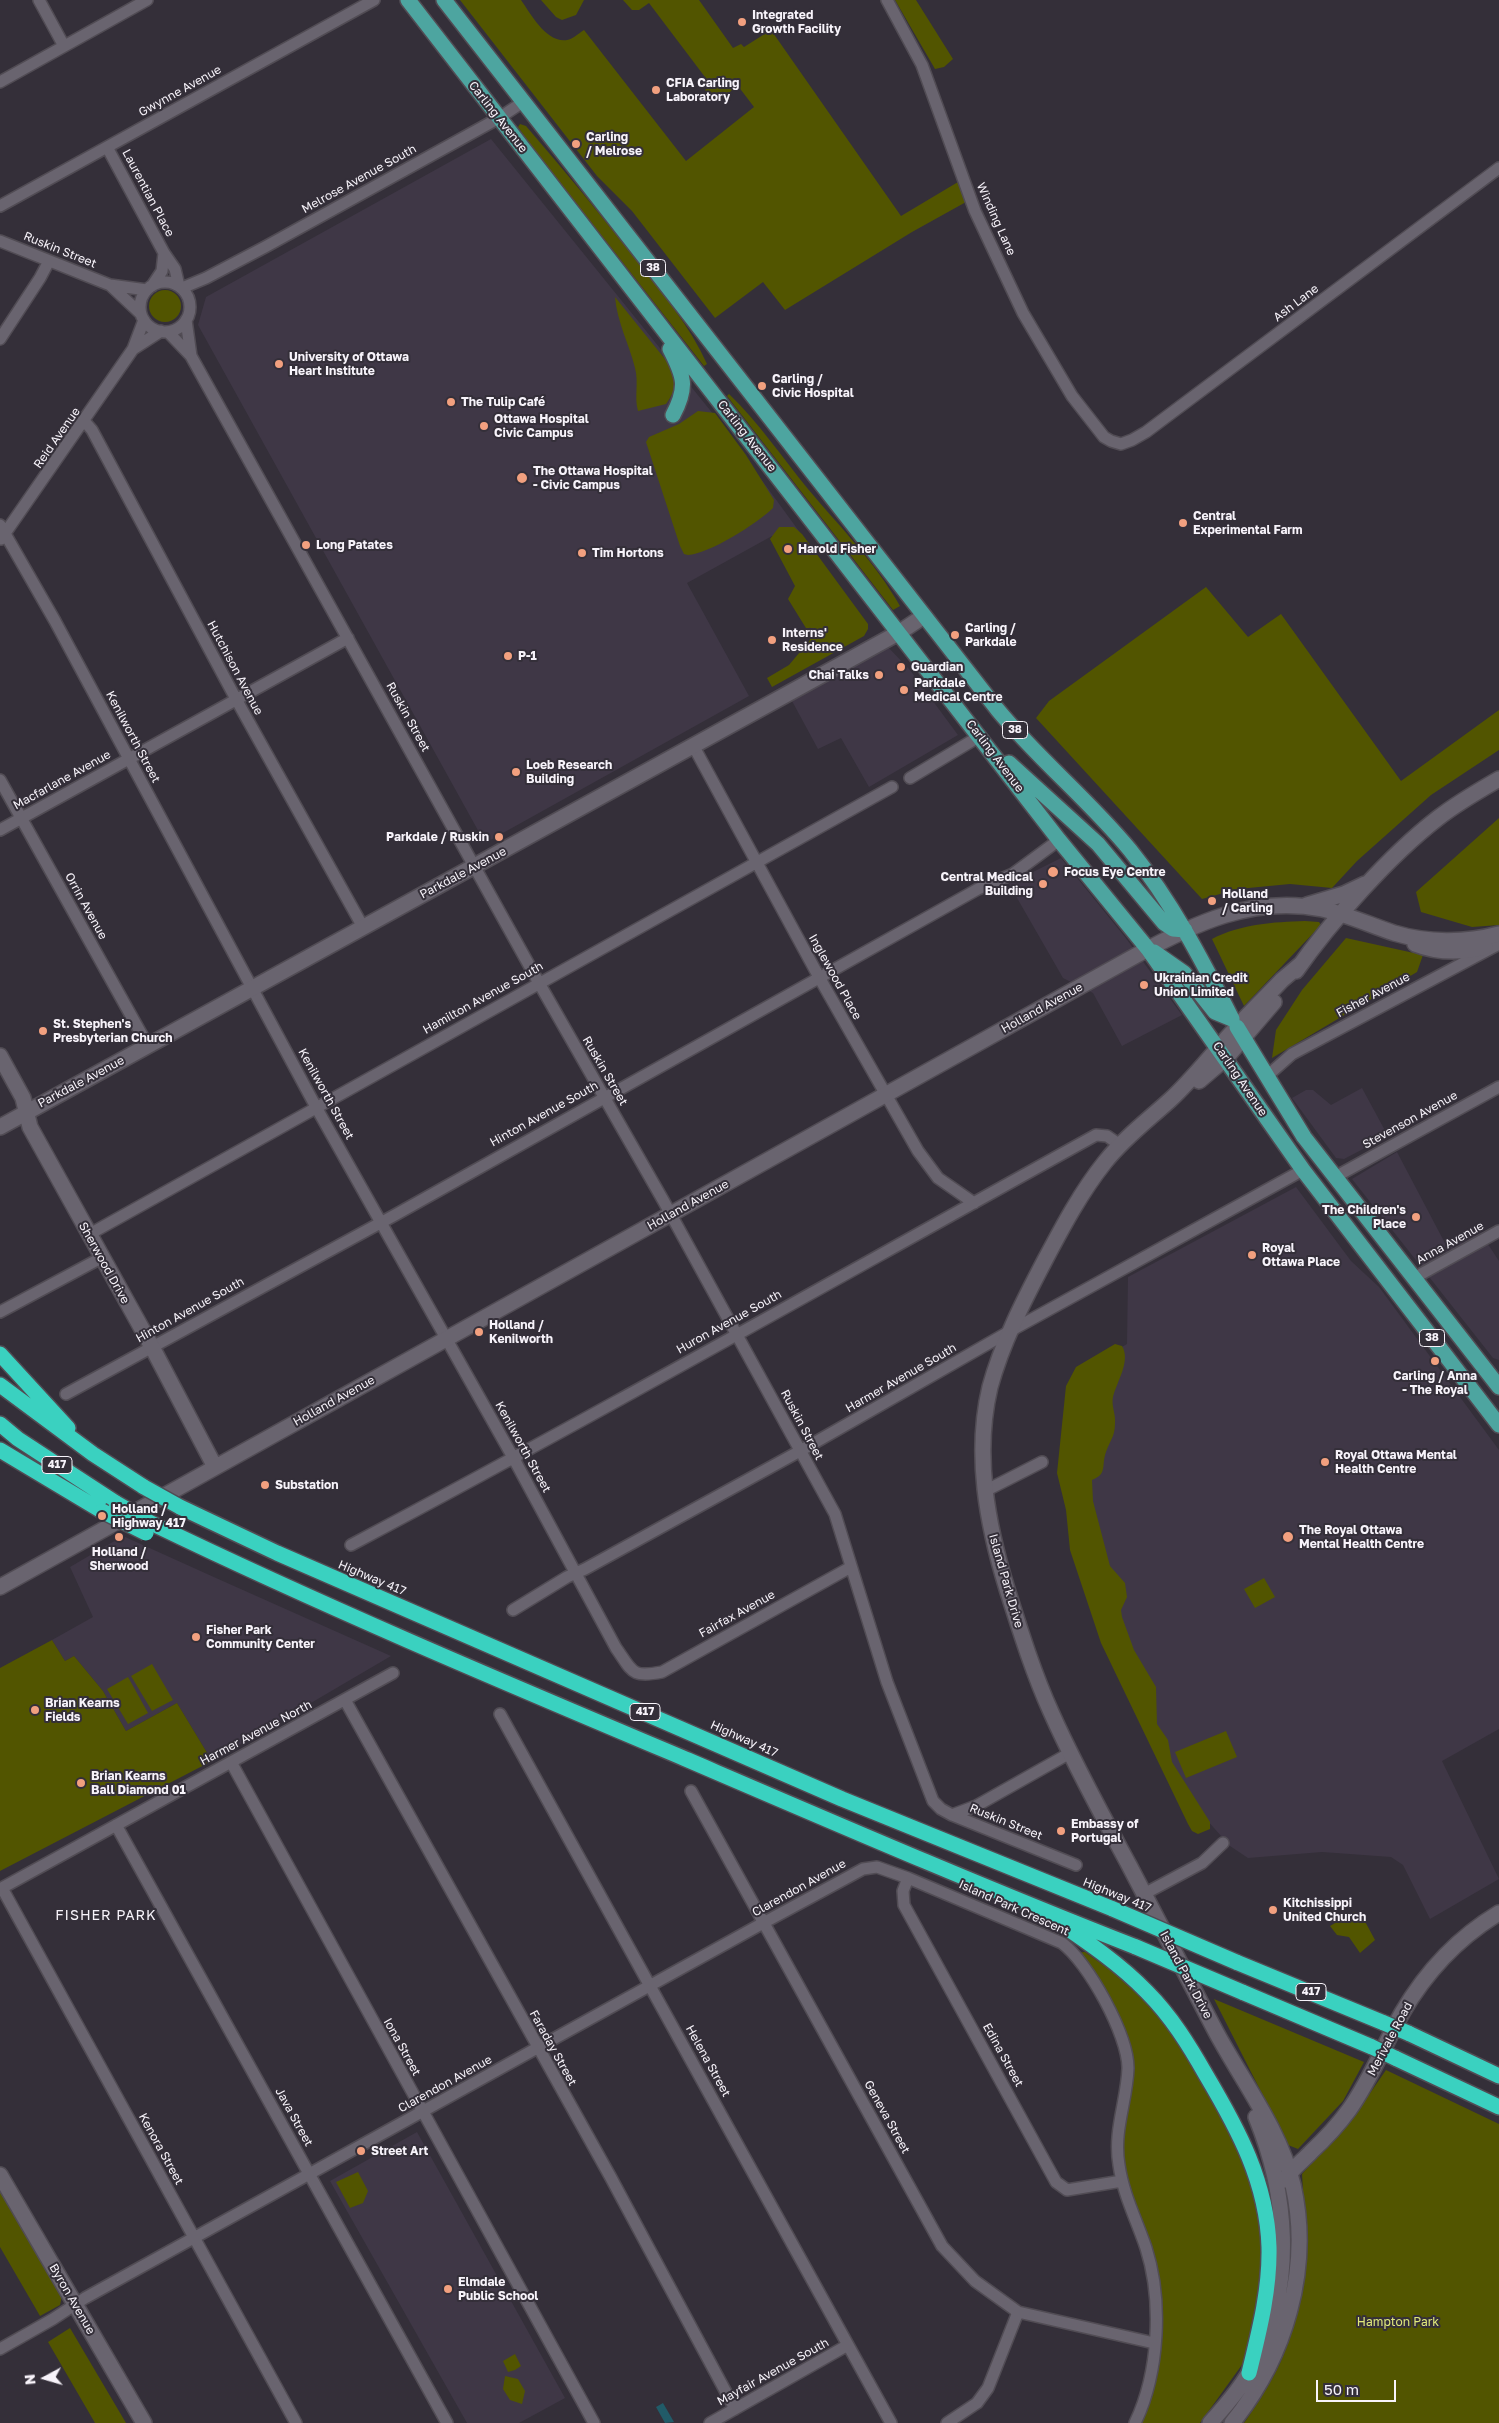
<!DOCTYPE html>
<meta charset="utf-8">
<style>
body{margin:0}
#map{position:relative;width:1499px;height:2423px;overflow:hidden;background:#342f39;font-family:"Golos Text",sans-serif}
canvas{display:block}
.north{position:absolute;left:20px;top:2353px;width:50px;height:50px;-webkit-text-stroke:4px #342f39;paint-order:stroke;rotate:264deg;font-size:14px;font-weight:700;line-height:20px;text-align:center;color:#f7f3fa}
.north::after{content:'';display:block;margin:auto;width:18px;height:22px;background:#f7f3fa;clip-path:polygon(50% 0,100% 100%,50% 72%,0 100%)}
.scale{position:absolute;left:1316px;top:2380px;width:80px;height:22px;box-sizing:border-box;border:2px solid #f7f3fa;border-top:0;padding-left:6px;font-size:15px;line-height:18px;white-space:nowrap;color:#f7f3fa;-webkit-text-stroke:4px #342f39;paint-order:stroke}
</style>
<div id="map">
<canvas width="1499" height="2423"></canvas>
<div class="north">N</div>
<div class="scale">50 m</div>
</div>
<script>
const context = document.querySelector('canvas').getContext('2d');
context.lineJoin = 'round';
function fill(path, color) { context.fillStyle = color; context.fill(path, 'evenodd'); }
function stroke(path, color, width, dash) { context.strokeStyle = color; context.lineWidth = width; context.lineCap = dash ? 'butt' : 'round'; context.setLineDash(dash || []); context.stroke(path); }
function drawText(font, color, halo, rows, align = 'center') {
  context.font = font + ' "Golos Text",sans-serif'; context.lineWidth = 4; context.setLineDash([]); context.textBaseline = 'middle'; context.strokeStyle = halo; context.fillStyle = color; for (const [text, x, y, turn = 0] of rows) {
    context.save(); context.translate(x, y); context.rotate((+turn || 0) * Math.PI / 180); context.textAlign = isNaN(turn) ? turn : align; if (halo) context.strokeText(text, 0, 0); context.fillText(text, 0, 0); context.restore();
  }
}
fill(new Path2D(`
 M491 139 718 420 863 619 772 536 687 583 749 696 485 843 198 325 206 297Z
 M887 646 910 670 958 735 869 787 841 738 818 749 792 701Z
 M1061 858 1125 937 1182 1015 1122 1046 1093 993 1063 978 1009 884Z
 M1362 1088 1388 1136 1344 1159 1336 1158 1292 1098 1306 1090H1313L1331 1105Z
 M1397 1152 1447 1247 1478 1229 1499 1261V1360L1493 1358 1352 1179Z
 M1296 1187 1351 1261 1379 1287 1499 1450V1729L1442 1761 1499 1879 1430 1919 1403 1865 1391 1857 1322 1852 1248 1858 1230 1846 1190 1801 1139 1705 1064 1435 1076 1374 1127 1344 1128 1277Z
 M123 1536 216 1578 391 1656 212 1761 177 1703 126 1731 103 1691 74 1656 65 1661 52 1640 93 1617 70 1567Z
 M417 2132 565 2398 519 2423H467L330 2181Z`), '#3f3746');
fill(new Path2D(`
 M460 0H521C531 14 546 43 567 40 573 39 579 33 584 30L686 161 754 107 738 86 716 102 705 90 711 85 649 3 639 10H632L623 0H699L733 48 741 44 744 47 771 30 901 216 958 182 966 202 912 232 785 310 763 282 715 318 632 211 597 176Z
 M541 0H584L576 15 562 20 556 17Z
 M895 0H916L953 59 944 67 935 69Z
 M520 124 526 126C564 170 601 215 637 261 663 294 690 326 707 364L704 366 532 147 518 127Z
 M149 306a16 16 0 1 1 32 0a16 16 0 1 1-32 0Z
 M615 297 673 369C677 384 675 391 666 404L638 411C634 397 639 383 635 368 629 344 617 322 615 297Z
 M729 394C759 423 782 457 808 489 840 527 875 562 900 606L893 610 727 396Z
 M698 411 715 413 746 455 774 500 773 508C758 523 709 554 688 555L684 554 680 546 646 442 649 437 679 424Z
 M779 527H794L802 534 868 624V629L864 636 772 687 767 678 789 665 810 640 809 633 788 599 795 586 770 539Z
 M1206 587 1248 637 1281 614 1401 781 1499 710V750L1431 795 1357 861 1332 888 1290 884 1238 889 1202 899 1036 718 1049 701Z
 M1499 818V925L1472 927 1421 912 1416 892Z
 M1305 921 1319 922 1321 925 1244 1006 1212 939C1241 924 1273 922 1305 921Z
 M1346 938 1423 955 1417 972 1272 1058 1276 1030 1302 990Z
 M1115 1344 1122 1346C1131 1361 1117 1381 1113 1397 1111 1406 1116 1414 1115 1423 1115 1437 1110 1440 1106 1452 1101 1465 1108 1474 1092 1480L1093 1501 1110 1566 1125 1583 1127 1597 1121 1610 1122 1617 1134 1650 1156 1687 1157 1724 1168 1740 1172 1762 1210 1822V1829L1198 1834 1192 1831 1188 1824 1101 1643 1070 1550 1066 1510 1057 1473 1066 1386 1076 1367Z
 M1264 1578 1275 1597 1255 1608 1244 1589Z
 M52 1640 65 1661 74 1656 103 1691 126 1731 177 1703 212 1761 0 1871V1668Z
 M152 1664 173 1700 152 1711 131 1676Z
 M128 1677 148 1713 128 1724 107 1689Z
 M1226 1731 1237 1757 1186 1778 1175 1752Z
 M1354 1912 1361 1914 1375 1940 1360 1953 1349 1937 1337 1935 1330 1926Z
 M1085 1952 1131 1985 1169 2025 1223 2109 1249 2164 1265 2248 1259 2310 1244 2362 1200 2423H1131L1146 2374 1150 2343 1151 2307 1148 2277 1113 2132 1123 2073 1120 2045 1089 1981 1070 1953Z
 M1214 1999 1364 2062 1343 2101 1298 2149 1288 2145Z
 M1386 2070 1499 2124V2423H1244C1258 2403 1271 2383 1281 2361 1308 2302 1306 2237 1302 2174L1357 2112Z
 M358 2172 368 2191 363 2203 350 2208 336 2182Z
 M0 2190 62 2296 60 2305 40 2316 0 2247Z
 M70 2328 126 2423H95L48 2342Z
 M515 2354 521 2366 515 2370 508 2372 503 2361Z
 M505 2376 518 2379 525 2391 522 2404 510 2400 503 2389Z`), '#525500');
fill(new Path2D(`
 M663 2403 674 2422 665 2423 656 2407Z`), '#215b68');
const street = new Path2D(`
 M39 0 64 46
 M887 0 922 65 975 211 1023 313 1072 396 1104 437 1111 441 1121 444 1132 440 1146 432 1499 168
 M0 82 147 0
 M107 147 164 253 175 269 179 286
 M0 206 374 0
 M0 241 110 285 147 290
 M140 307a25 25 0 1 1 50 0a25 25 0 1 1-50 0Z
 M110 285 141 314
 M152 286 162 271 164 253
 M182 288 206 278 265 247 499 118 523 102
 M186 320 191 356
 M168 332 191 356 539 983 663 1200 835 1514 887 1682 933 1801 941 1809 952 1815 1076 1865
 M0 339 40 278 49 261
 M133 349 161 331
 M85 422 92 430 236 699 363 927
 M0 525 55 621 316 1107 514 1459 616 1648C633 1672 631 1678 662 1672L851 1567
 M1 539 133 349 144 320
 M694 747 819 977 918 1151 938 1178 974 1203
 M910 778 980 736
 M0 780 148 1046
 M0 830 348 638
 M1266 1077 1292 1054 1499 944
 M1335 1177 1499 1087
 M88 1235 892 787
 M1414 1278 1499 1231
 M0 1312 101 1258
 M66 1394 395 1215 978 889 1013 874 1059 840
 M985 1491 1042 1462
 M351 1545C602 1412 848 1272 1096 1135L1107 1136 1120 1145
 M513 1610 567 1577 585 1569 800 1451 1012 1330 1303 1170
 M345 1700 610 2176 735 2409
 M500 1714 891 2423
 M231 1762 594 2423
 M691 1791 942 2246 975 2281 1018 2312 1154 2343
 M952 1815 976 1806 1070 1753
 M116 1825 447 2423
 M908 1878 903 1891 904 1905 1056 2182 1067 2190 1122 2181
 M2 1888 296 2423
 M0 1889 393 1673
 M1144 1894 1202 1863 1223 1843
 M0 2349 53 2319 85 2298 765 1922 863 1869 877 1867 908 1878 1062 1943C1088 1962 1128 2035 1128 2068 1127 2101 1113 2131 1119 2165 1123 2194 1137 2221 1146 2248 1163 2301 1159 2373 1135 2423
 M710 2423 848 2345
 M947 2423 977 2403 988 2388 1018 2312`);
const secondary = new Path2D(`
 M1307 905 1344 894 1365 884
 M1415 944C1438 953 1461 953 1485 947
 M1296 971C1331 921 1390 855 1438 818 1457 803 1478 791 1499 779
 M0 1056 23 1098 30 1127 152 1347 215 1467
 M1199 1081 1226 1058 1274 1002
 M0 1127 900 632 924 616
 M0 1587 1135 956C1193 924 1253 895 1322 909 1346 914 1370 925 1394 933 1427 943 1466 943 1499 934
 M0 2175 144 2423
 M1285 2180C1291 2169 1303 2161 1311 2152 1325 2139 1338 2125 1349 2110 1371 2079 1384 2045 1402 2013 1426 1972 1459 1937 1499 1913
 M1210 2423C1228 2403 1246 2382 1257 2358 1295 2282 1287 2193 1256 2117
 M1232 2423C1285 2358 1312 2269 1293 2185 1280 2130 1243 2082 1216 2032 1187 1977 1158 1921 1129 1865 1102 1815 1074 1764 1051 1712 1033 1672 1020 1630 1007 1589 987 1524 974 1454 990 1387 1002 1343 1024 1300 1045 1260 1063 1226 1081 1192 1105 1162 1124 1138 1148 1120 1170 1100 1194 1078 1214 1051 1237 1027 1251 1011 1267 996 1282 980L1301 964`);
const primary = new Path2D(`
 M408 0 1059 840 1148 949 1303 1170 1499 1425
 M444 0 997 709C1038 759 1089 800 1130 850 1172 902 1202 960 1232 1019
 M670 349C684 376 688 387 673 415
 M1009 763 1098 844 1164 923 1173 929 1185 930
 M1154 952 1184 973 1215 1012 1232 1019
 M1237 1027 1304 1137 1499 1387`);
const highway = new Path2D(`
 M0 1354 68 1428
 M0 1385 93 1454 144 1487
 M0 1424 18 1439 116 1503
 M0 1450 102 1511
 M180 1507 277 1553 842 1799 1113 1909
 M151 1523C327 1608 508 1684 688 1760 837 1824 985 1888 1136 1947
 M1058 1922C1089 1943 1121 1965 1147 1992 1171 2016 1189 2045 1206 2075 1238 2129 1267 2182 1269 2247 1270 2290 1259 2332 1249 2373
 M1236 1962 1384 2023
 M1242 1992 1372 2047
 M1408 2033 1499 2076
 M1395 2058 1499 2107`);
stroke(street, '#514c54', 14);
stroke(secondary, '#514c54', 18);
stroke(primary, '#514c54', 18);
stroke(highway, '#514c54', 18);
stroke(street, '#69646f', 11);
stroke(secondary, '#69646f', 15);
stroke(primary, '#4da5a0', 15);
stroke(highway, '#3ad1c0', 15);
const highwayBridge = new Path2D(`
 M144 1487 180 1507
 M116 1503 151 1523
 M102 1511 146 1533
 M1113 1909 1236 1962
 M1136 1947 1242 1992
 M1384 2023 1408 2033
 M1372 2047 1395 2058`);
stroke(highwayBridge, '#514c54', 18, []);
stroke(highwayBridge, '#3ad1c0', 15);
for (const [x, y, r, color] of [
 [742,22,5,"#f2a07f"],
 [656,90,5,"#f2a07f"],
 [576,144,5,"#f2a07f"],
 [279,364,5,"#f2a07f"],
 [762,386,5,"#f2a07f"],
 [451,402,5,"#f2a07f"],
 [484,426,5,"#f2a07f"],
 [522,478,6,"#f2a07f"],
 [1183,523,5,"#f2a07f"],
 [306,545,5,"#f2a07f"],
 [788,549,5,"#f2a07f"],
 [582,553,5,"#f2a07f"],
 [955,635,5,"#f2a07f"],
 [772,640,5,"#f2a07f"],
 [508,656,5,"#f2a07f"],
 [901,667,5,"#f2a07f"],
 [879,675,5,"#f2a07f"],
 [904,690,5,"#f2a07f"],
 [516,772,5,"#f2a07f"],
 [499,837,5,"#f2a07f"],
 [1053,872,6,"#f2a07f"],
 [1043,884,5,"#f2a07f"],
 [1212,901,5,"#f2a07f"],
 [1144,985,5,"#f2a07f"],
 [43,1031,5,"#f2a07f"],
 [1416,1217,5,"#f2a07f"],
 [1252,1255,5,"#f2a07f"],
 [479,1332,5,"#f2a07f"],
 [1435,1361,5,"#f2a07f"],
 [1325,1462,5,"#f2a07f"],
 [265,1485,5,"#f2a07f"],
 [102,1516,5,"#f2a07f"],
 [119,1537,5,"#f2a07f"],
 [1288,1537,6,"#f2a07f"],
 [196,1637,5,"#f2a07f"],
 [35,1710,5,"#f2a07f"],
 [81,1783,5,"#f2a07f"],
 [1061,1831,5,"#f2a07f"],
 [1273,1910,5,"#f2a07f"],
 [361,2151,5,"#f2a07f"],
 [448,2289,5,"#f2a07f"]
]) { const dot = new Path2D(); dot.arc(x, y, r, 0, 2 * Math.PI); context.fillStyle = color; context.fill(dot); stroke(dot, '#342f39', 2); }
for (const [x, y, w] of [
 [653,268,25],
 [1015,730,25],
 [1432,1338,25],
 [57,1465,30],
 [645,1712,30],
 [1311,1992,30]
]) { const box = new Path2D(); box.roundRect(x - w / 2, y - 8.5, w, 17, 4); context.fillStyle = '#342f39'; context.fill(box); stroke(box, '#f7f3fa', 1); }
drawText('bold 11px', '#f7f3fa', null, [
 ["38",653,268],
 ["38",1015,730],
 ["38",1432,1338],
 ["417",57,1465],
 ["417",645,1712],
 ["417",1311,1992]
]);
drawText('bold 12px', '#f7f3fa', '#342f39', [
 ["Integrated",752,15],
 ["Growth Facility",752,29],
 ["CFIA Carling",666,83],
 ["Laboratory",666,97],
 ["Carling",586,137],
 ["/ Melrose",586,151],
 ["University of Ottawa",289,357],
 ["Heart Institute",289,371],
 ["Carling /",772,379],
 ["Civic Hospital",772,393],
 ["The Tulip Café",461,402],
 ["Ottawa Hospital",494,419],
 ["Civic Campus",494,433],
 ["The Ottawa Hospital",533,471],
 ["- Civic Campus",533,485],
 ["Central",1193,516],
 ["Experimental Farm",1193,530],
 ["Long Patates",316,545],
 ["Harold Fisher",798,549],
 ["Tim Hortons",592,553],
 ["Carling /",965,628],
 ["Parkdale",965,642],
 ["Interns'",782,633],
 ["Residence",782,647],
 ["P-1",518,656],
 ["Guardian",911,667],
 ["Chai Talks",869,675,"right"],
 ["Parkdale",914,683],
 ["Medical Centre",914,697],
 ["Loeb Research",526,765],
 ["Building",526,779],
 ["Parkdale / Ruskin",489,837,"right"],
 ["Focus Eye Centre",1064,872],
 ["Central Medical",1033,877,"right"],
 ["Building",1033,891,"right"],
 ["Holland",1222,894],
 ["/ Carling",1222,908],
 ["Ukrainian Credit",1154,978],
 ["Union Limited",1154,992],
 ["St. Stephen's",53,1024],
 ["Presbyterian Church",53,1038],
 ["The Children's",1406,1210,"right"],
 ["Place",1406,1224,"right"],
 ["Royal",1262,1248],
 ["Ottawa Place",1262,1262],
 ["Holland /",489,1325],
 ["Kenilworth",489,1339],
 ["Carling / Anna",1435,1376,"center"],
 ["- The Royal",1435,1390,"center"],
 ["Royal Ottawa Mental",1335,1455],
 ["Health Centre",1335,1469],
 ["Substation",275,1485],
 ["Holland /",112,1509],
 ["Highway 417",112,1523],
 ["The Royal Ottawa",1299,1530],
 ["Mental Health Centre",1299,1544],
 ["Holland /",119,1552,"center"],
 ["Sherwood",119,1566,"center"],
 ["Fisher Park",206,1630],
 ["Community Center",206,1644],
 ["Brian Kearns",45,1703],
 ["Fields",45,1717],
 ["Brian Kearns",91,1776],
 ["Ball Diamond 01",91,1790],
 ["Embassy of",1071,1824],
 ["Portugal",1071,1838],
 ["Kitchissippi",1283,1903],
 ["United Church",1283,1917],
 ["Street Art",371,2151],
 ["Elmdale",458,2282],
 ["Public School",458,2296]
], 'left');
drawText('12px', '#f7f3fa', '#342f39', [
 ["Gwynne Avenue",180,91,-29],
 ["Carling Avenue",498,117,52],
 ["Melrose Avenue South",359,179,-29],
 ["Laurentian Place",148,193,62],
 ["Winding Lane",996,219,66],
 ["Ruskin Street",60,250,22],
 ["Ash Lane",1296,303,-37],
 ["Carling Avenue",747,436,52],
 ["Reid Avenue",57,438,-55],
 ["Hutchison Avenue",235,668,62],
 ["Ruskin Street",408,717,61],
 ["Kenilworth Street",133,737,62],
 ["Carling Avenue",995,756,53],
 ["Macfarlane Avenue",62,780,-29],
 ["Parkdale Avenue",463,873,-28],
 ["Orrin Avenue",86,906,61],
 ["Inglewood Place",835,977,61],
 ["Fisher Avenue",1373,995,-28],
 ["Hamilton Avenue South",483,998,-29],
 ["Holland Avenue",1042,1008,-29],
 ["Ruskin Street",605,1071,60],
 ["Carling Avenue",1240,1079,56],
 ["Parkdale Avenue",81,1082,-28],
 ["Kenilworth Street",326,1094,61],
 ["Hinton Avenue South",544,1114,-29],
 ["Stevenson Avenue",1410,1120,-29],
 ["Holland Avenue",688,1205,-29],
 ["Anna Avenue",1450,1243,-29],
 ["Sherwood Drive",104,1263,61],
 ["Hinton Avenue South",190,1310,-29],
 ["Huron Avenue South",729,1322,-29],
 ["Harmer Avenue South",901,1378,-30],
 ["Holland Avenue",334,1401,-29],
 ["Ruskin Street",802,1425,62],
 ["Kenilworth Street",523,1447,61],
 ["Highway 417",372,1578,23],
 ["Island Park Drive",1006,1581,74],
 ["Fairfax Avenue",737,1614,-29],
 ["Harmer Avenue North",256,1733,-28],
 ["Highway 417",744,1739,24],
 ["Ruskin Street",1006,1822,22],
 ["Clarendon Avenue",799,1888,-29],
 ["Highway 417",1117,1895,22],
 ["Island Park Crescent",1014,1908,24],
 ["Island Park Drive",1186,1975,62],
 ["Merivale Road",1390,2039,-62],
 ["Iona Street",402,2047,61],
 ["Faraday Street",553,2048,61],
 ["Edina Street",1003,2055,61],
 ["Helena Street",708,2061,61],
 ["Clarendon Avenue",445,2084,-29],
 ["Java Street",294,2117,61],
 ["Geneva Street",887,2117,61],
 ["Kenora Street",161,2149,61],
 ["Byron Avenue",72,2299,60],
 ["Mayfair Avenue South",773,2372,-29]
]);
drawText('12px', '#e1e97b', '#342f39', [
 ["Hampton Park",1398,2322]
]);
context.letterSpacing = '1px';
drawText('14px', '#f7f3fa', '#342f39', [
 ["FISHER PARK",106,1916]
]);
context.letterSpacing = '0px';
</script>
